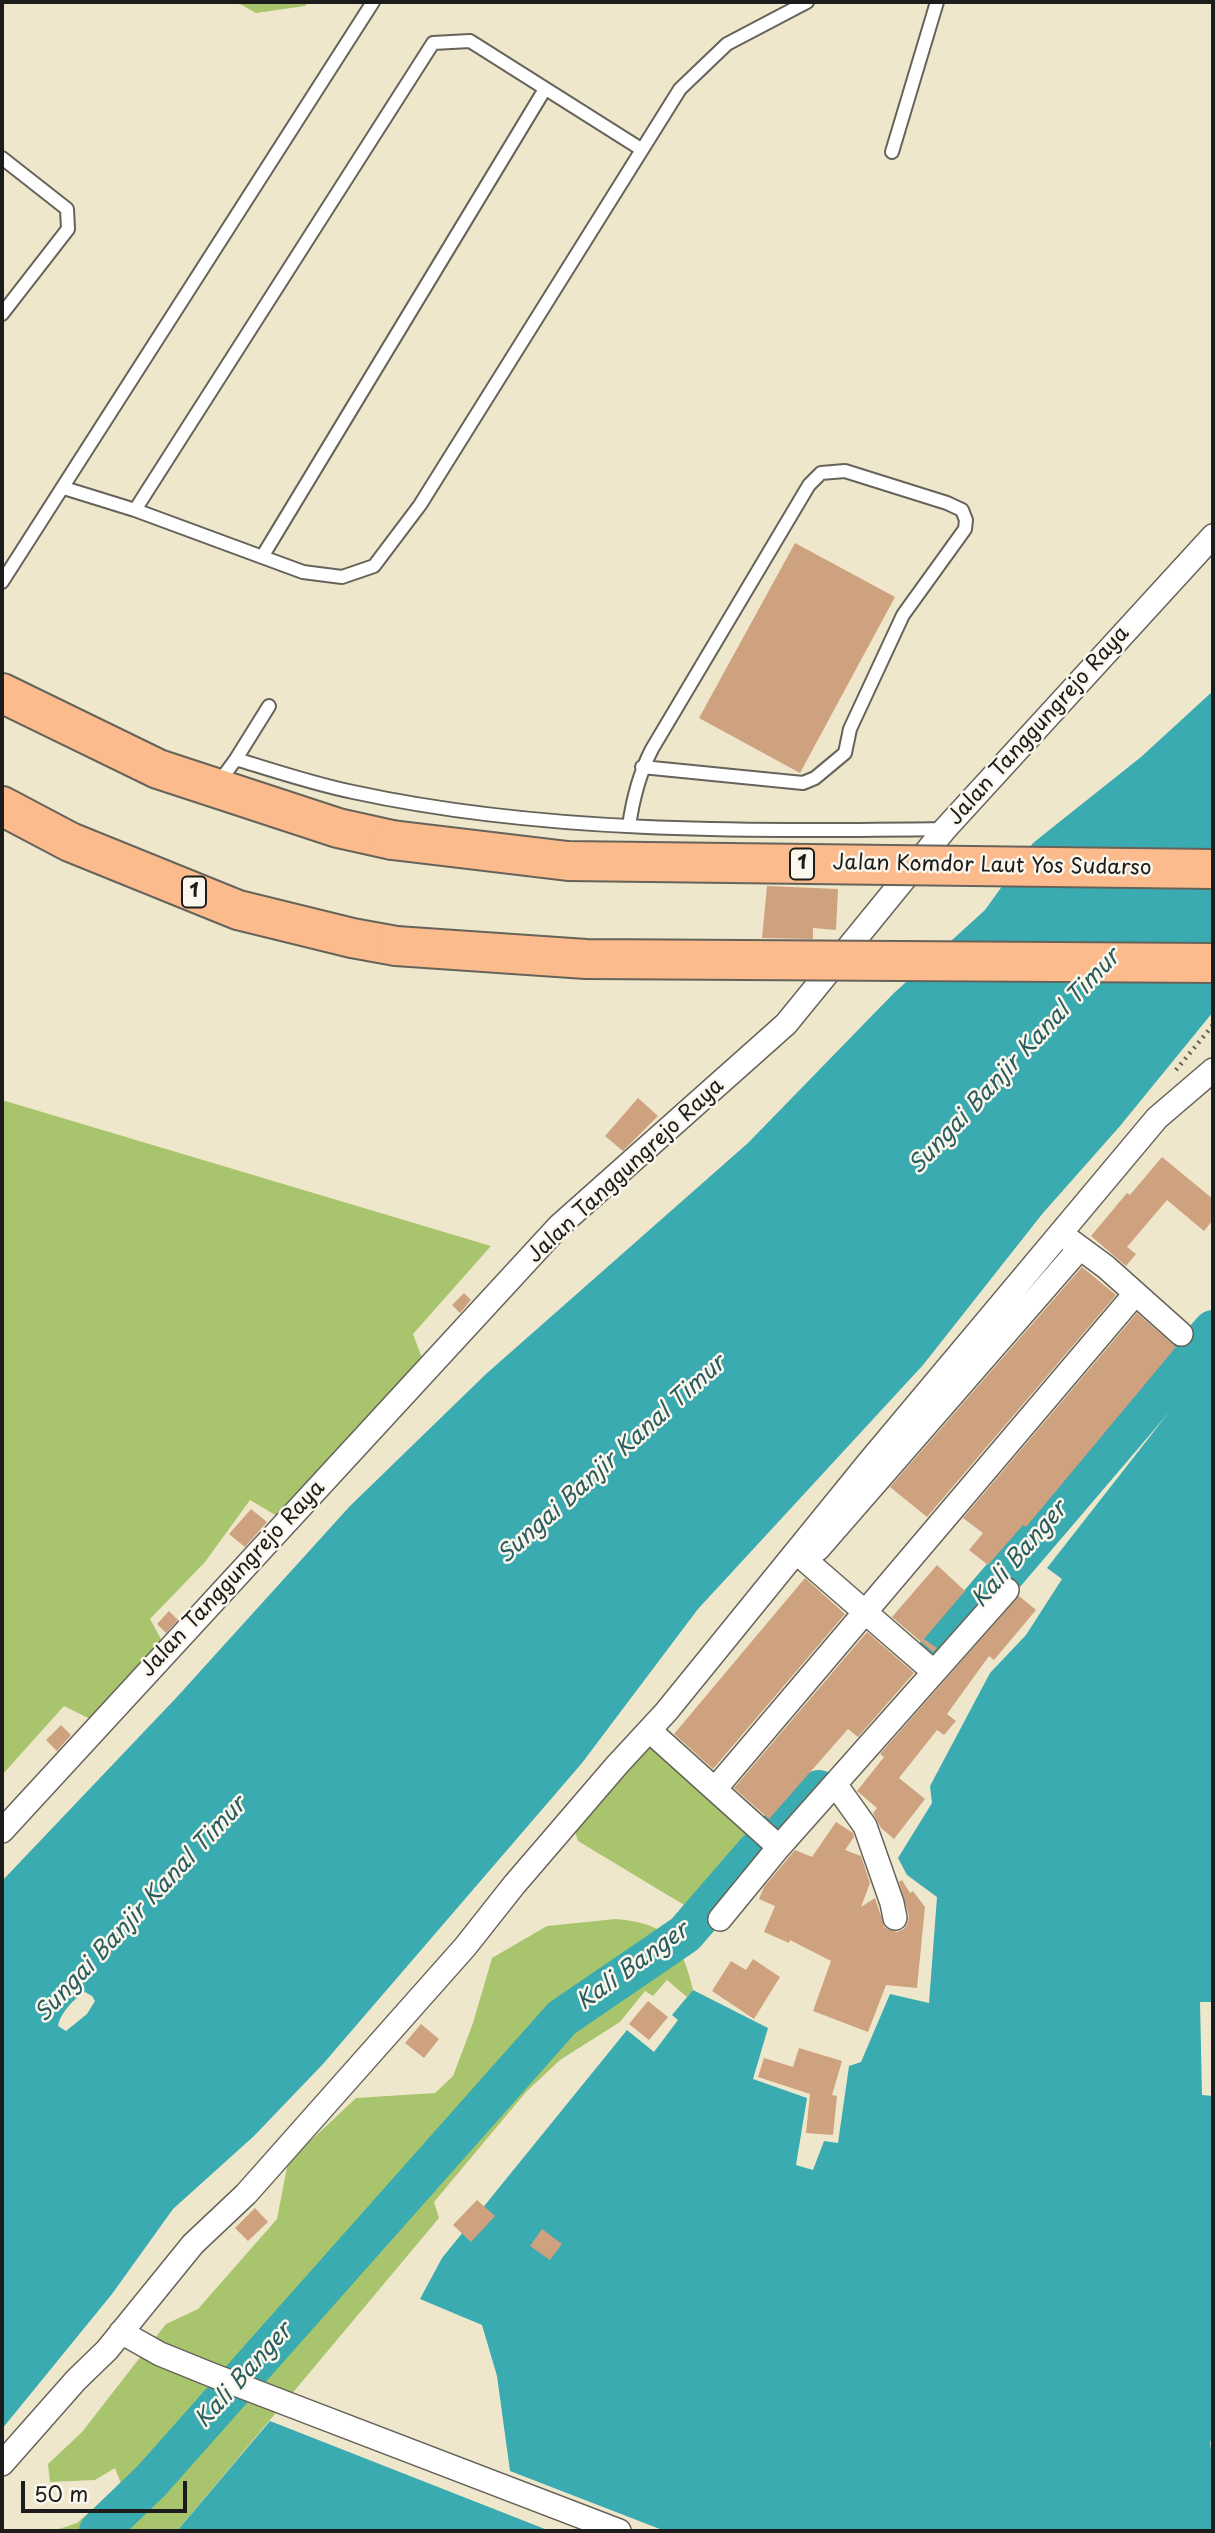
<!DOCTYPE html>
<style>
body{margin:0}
#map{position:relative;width:1215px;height:2533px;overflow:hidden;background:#efe7cc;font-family:"Playpen Sans",sans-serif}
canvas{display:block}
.frame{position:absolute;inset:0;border:4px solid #1c1c1c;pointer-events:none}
.scale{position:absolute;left:21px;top:2481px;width:166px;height:32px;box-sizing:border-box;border:4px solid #1c1c1c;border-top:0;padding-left:9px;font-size:21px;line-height:24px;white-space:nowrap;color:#1c1c1c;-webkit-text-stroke:5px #fbf7ec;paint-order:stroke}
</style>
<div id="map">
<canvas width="1215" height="2533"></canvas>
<div class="frame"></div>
<div class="scale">50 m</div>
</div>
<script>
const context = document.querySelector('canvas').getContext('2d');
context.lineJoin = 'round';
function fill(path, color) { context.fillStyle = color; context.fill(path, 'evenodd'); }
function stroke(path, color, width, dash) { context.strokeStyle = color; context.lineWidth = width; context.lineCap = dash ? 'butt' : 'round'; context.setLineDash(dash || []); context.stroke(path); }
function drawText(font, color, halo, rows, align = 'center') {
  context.font = font + ' "Playpen Sans",sans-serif'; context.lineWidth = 5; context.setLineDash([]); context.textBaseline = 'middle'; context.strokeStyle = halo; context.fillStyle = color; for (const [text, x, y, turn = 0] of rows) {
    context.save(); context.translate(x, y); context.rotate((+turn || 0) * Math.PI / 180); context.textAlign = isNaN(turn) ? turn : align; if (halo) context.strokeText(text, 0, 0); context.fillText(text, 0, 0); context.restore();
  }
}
fill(new Path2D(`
 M236 2H308L305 6 256 13Z
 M2 1100 491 1246 413 1334 423 1361 277 1516 250 1500 205 1562 150 1619 162 1641 92 1720 64 1706 2 1775Z
 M648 1744 761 1843 699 1914 578 1841 575 1832Z
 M616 1919C667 1923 682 1942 693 1990L687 1997 667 1980 653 1996 645 1991 620 2022 560 2060 526 2092 434 2202 439 2218 177 2531H53L77 2523 121 2484 115 2468 95 2480 50 2482 48 2464 82 2432 166 2324 198 2309 277 2219 288 2162 356 2098 435 2093 453 2076 473 2023 492 1958 547 1926Z`), '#a8c56d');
fill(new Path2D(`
 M1213 691V1012L1120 1126 1043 1213 923 1365 698 1609 582 1763 323 2064 254 2136 173 2209 112 2294 2 2429V1881L176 1698 350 1506 486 1374 748 1143 894 993 985 910 1033 843 1141 757ZM85 1992 92 1996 95 2001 87 2014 66 2031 58 2026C60 2014 74 1998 85 1992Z
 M1213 1356V2002H1200L1202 2095 1213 2096V2437L1210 2442 1213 2466V2531H665L510 2471 497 2376 482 2325 420 2299 442 2258 627 2030 654 2052 678 2020 672 2015 693 1990 768 2028 753 2079 807 2098 796 2165 813 2170 824 2141 838 2143 849 2066 861 2062 890 1994 929 2003 937 1897 907 1875 898 1858 932 1803 930 1786 990 1673 1026 1635 1062 1579 1047 1568Z
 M270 2421 550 2531H177Z`), '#39abb1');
stroke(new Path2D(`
 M933 1658 1213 1330
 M99 2531 151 2481 562 2018 685 1934 755 1853 819 1790`), '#39abb1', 40);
fill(new Path2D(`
 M795 543 895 597 800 773 699 718Z
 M767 886 838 889 836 930 813 928V939L762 938Z
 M638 1098 658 1116 623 1151 605 1136Z
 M1162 1157 1213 1199V1220L1204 1231 1167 1200 1127 1247 1136 1254 1126 1266 1091 1236 1127 1193 1130 1195Z
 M1082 1267 1116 1295 927 1517 890 1487Z
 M464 1293 471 1300 460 1313 452 1305Z
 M1137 1313 1176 1347 1026 1527 1023 1525 988 1565 969 1550 983 1533 963 1518Z
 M251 1509 267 1522 245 1547 229 1534Z
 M937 1565 965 1591 924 1639 937 1648 933 1652 892 1617Z
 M805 1578 845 1614 713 1769 674 1734Z
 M1019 1596 1036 1610 994 1660 989 1656 947 1714 956 1721 944 1735 937 1730 899 1778 925 1799 894 1839 881 1828 873 1813 877 1808 857 1791 884 1757 880 1754Z
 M169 1611 178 1620 166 1633 157 1624Z
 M867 1632 914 1673 858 1737 848 1729 769 1819 734 1788Z
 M61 1725 71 1735 57 1751 46 1740Z
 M836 1822 853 1833 854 1837 845 1850 861 1856 870 1883 861 1907 875 1898 885 1928 897 1932 904 1929 908 1923 909 1916 899 1882 902 1880 910 1893 913 1891 925 1907 917 1988 886 1985 868 2032 813 2011 831 1961 790 1940 789 1943 764 1932 775 1906 759 1899 764 1887 795 1850 812 1857Z
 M753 1959 780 1977 754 2019 712 1991 731 1961 746 1970Z
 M648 2001 668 2017 649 2040 629 2024Z
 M421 2024 439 2039 424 2058 405 2043Z
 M799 2048 842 2061 832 2095 837 2096 833 2135 806 2133 810 2094 758 2077 764 2058 793 2067Z
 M477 2200 495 2216 471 2242 453 2225Z
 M255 2208 268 2222 248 2241 235 2228Z
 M542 2229 562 2244 550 2260 530 2246Z`), '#cea17f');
const lane = new Path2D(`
 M892 152 937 2
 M2 158 67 209 68 229 2 314
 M64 488 135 510 303 572 342 577 374 566 420 505 680 89 727 44 807 2
 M135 510 433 43 470 41 641 149
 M262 557 545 89
 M2 582 373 2
 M236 759C275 771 314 784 353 792 547 834 748 831 945 829
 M217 785 236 759 269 706
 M629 826C633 798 639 774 652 749L809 485 821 473 845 471 947 503 962 510 966 520 965 529 903 615 850 729 845 753 815 778 803 783 642 767`);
const street = new Path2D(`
 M1068 1239 1106 1267 1181 1334
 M818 1549 1080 1248
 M796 1552 934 1672
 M650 1731 779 1847
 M835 1784 865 1826 892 1903 895 1918
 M715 1789 1135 1294
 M2 1831 559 1226 786 1024 945 829 1213 536
 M720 1919 779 1847 1007 1590
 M121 2332 160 2354 212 2375 619 2531
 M2 2464 76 2380 107 2350 193 2244 246 2194 465 1947 514 1885 617 1765 666 1712 869 1462 1157 1118 1213 1070`);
const highway = new Path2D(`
 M2 693 158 769 338 828 392 840
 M2 806 70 842 238 910 352 938 396 946`);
stroke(lane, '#66635a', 16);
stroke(street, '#66635a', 26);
stroke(highway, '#66635a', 42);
stroke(new Path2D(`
 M1176 1070 1213 1025`), '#66635a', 4.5, [2, 5]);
stroke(lane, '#fff', 12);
stroke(street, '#fff', 23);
stroke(highway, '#fbbb8d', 38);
const highwayBridge = new Path2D(`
 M392 840 568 861 1213 869
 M396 946 586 959 1213 963`);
stroke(highwayBridge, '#66635a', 42, []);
stroke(highwayBridge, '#fbbb8d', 38);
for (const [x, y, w] of [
 [802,864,24],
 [194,892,24]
]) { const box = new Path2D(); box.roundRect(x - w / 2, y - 15.5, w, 31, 5); context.fillStyle = '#fbf7ec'; context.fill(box); stroke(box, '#1c1c1c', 2); }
drawText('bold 19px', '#1c1c1c', null, [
 ["1",802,864],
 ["1",194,892]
]);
drawText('21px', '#1c1c1c', '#fbf7ec', [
 ["Jalan Tanggungrejo Raya",1039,726,-48],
 ["Jalan Komdor Laut Yos Sudarso",992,866,1],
 ["Jalan Tanggungrejo Raya",626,1171,-43],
 ["Jalan Tanggungrejo Raya",233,1579,-47]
]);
drawText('italic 23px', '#295c5f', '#fbf7ec', [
 ["Sungai Banjir Kanal Timur",1015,1062,-47],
 ["Sungai Banjir Kanal Timur",612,1460,-42],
 ["Kali Banger",1020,1555,-49],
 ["Sungai Banjir Kanal Timur",141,1910,-47],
 ["Kali Banger",633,1967,-36],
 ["Kali Banger",244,2376,-48]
]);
</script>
